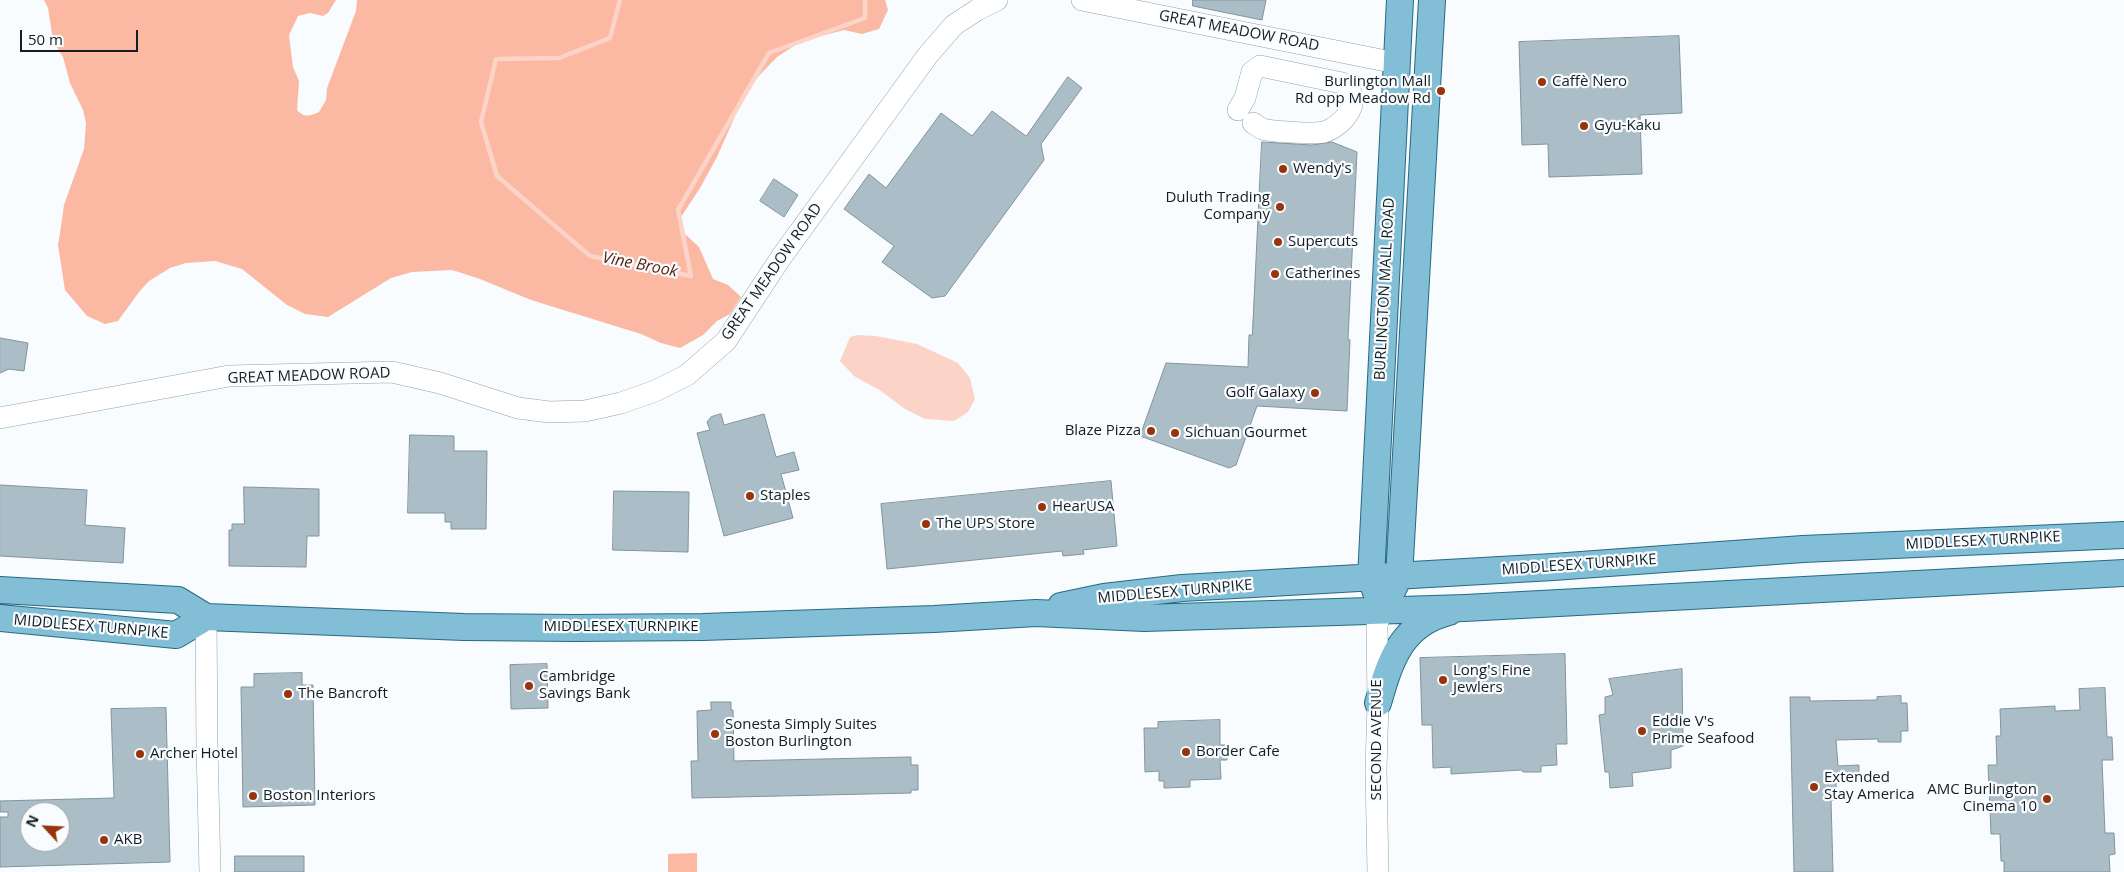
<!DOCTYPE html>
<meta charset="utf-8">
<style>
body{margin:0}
#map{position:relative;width:2124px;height:872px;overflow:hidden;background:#f8fcfe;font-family:"Open Sans",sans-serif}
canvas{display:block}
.north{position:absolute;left:20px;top:802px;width:50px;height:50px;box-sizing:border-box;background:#f8fcfe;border:1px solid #9da3a5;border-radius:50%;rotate:295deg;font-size:14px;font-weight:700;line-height:20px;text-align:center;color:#151d20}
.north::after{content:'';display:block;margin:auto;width:18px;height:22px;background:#99330b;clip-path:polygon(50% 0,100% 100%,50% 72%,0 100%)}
.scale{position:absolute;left:20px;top:30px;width:118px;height:22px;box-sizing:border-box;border:2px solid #151d20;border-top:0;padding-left:6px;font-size:15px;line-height:18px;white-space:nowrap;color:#151d20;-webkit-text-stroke:4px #f8fcfe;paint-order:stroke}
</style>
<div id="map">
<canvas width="2124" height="872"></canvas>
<div class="north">N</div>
<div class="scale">50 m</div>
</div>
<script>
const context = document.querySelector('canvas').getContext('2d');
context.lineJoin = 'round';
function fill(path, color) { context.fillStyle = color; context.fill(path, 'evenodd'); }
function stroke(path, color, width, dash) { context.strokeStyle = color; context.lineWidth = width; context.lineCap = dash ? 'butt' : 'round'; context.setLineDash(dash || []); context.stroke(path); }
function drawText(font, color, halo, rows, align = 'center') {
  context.font = font + ' "Open Sans",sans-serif'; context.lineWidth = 4.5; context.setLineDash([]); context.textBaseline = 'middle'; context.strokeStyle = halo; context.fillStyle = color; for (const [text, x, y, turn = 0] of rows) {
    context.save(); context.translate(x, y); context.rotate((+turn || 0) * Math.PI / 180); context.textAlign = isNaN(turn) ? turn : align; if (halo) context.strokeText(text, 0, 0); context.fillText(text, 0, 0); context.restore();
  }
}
fill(new Path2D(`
 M44 0H336L328 13 323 16 310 13 298 16 289 35 293 67 299 81 297 110C304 118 310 116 319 112L326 100 327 88 356 11 357 0H885L888 10 879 29 862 34 844 30 821 36 797 44 777 57 753 82 736 114 717 157 700 188 681 217 685 234 699 247 713 279 728 285 741 297 730 314 717 321 703 335 680 348 661 343 641 334 531 300 480 279 452 270 412 272 391 278 328 317 305 314 287 305 242 269 215 261 186 263 170 268 149 281 139 292 118 321 105 324 87 316 65 290 58 245 60 233 64 205 84 149 86 123 83 110 70 83 63 57 53 41 48 8Z
 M697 853V872H668V854Z`), '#fbb9a4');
fill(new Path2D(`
 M857 335 876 336 917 344 958 363 970 378 975 399 968 412 954 421 925 419 905 409 881 391 854 376 840 361 850 337Z`), '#fcd4c7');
stroke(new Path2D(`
 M620 0 610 38 559 58 496 59 481 122 497 176 590 256 691 276 678 210 769 53 865 18V0`), '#fcd4c7', 4.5);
const building = new Path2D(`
 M1193 0H1266L1262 20 1193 6Z
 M1679 36 1682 113 1640 115 1642 174 1549 177 1548 144 1522 145 1519 42Z
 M1068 77 1082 88 1041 144 1044 160 945 296 932 298 882 262 894 246 844 209 869 174 886 188 941 113 972 136 992 111 1026 136Z
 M1262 142 1312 145 1332 142 1357 152 1348 339 1350 340 1347 411 1257 406 1236 465 1229 468 1140 436 1166 363 1248 367 1249 335H1252Z
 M774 179 798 195 784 217 760 201Z
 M0 338 28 343 24 371 9 369 0 373Z
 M721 414 724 425 764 414 776 457 794 452 799 470 781 474 793 518 724 536 697 433 710 430 707 422 711 417Z
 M410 435 454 436V451H487L486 529H451V522H445V513H408Z
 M1111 481 1117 546 1083 550 1084 554 1063 556 1062 551 887 569 881 504Z
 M0 485 87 490 85 525 125 528 123 563 0 556Z
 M244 487 319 489V536H307L306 567 229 566V530H232V524H244Z
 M614 491 689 492 688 552 613 550Z
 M1565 654 1567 744H1556L1557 765 1541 766V772H1523L1522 770 1451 774V767L1433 768 1432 725H1422L1420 658Z
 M547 664 548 708 511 709 510 665Z
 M1682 669 1683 746 1671 750V768L1632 773 1633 786 1610 788 1609 772H1605L1599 715 1605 714V697L1613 695 1609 679Z
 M302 673V685H313L315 805 243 807 241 687H254V674Z
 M2105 688 2107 737H2112L2113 760H2102L2105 833H2114L2115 854 2109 855 2110 872H2004V861H2001L2000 834H1991L1988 765H1997L1996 736H2001L2000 709 2055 706V711L2080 710 2079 689Z
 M1901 696V703H1907L1908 731H1901V742H1878V739L1836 740 1838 766 1859 765V782L1836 783V790H1833L1834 800H1831L1833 872H1794L1790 697H1810V701L1877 700V697Z
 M711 702H731V710H733L734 761 911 757V765H918V790H911V793L692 798 691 761H698L697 711 711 710Z
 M166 708 170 862 0 867V817H8V812H0V801L114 798 111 709ZM30 812H60V842H30Z
 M1220 720V745H1227V760H1220L1221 779 1190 780V787L1164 788V781H1159V771L1145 772 1144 728H1158V722Z
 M235 856H304V872H235Z`);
fill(building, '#abbec7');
stroke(building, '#81949c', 1);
const minor = new Path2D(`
 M1082 0 1396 63
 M1238 110 1245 98 1252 72 1260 66 1342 83C1366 98 1344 126 1324 132 1316 134 1272 132 1263 129 1260 128 1256 125 1253 123
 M0 418 229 376 392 372 440 383 518 408 549 412 585 411 621 403 655 391 687 375 726 341 782 256 928 55 954 25 977 10 997 0
 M206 617 207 747 210 872
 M1378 872 1376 770 1378 703 1377 624 1383 610`);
const major = new Path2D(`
 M0 590 178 600 206 617 464 627 575 628 703 627 934 619 1036 613 1144 618 1465 608 2124 573
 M1392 591 1399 577 1432 0
 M1377 595 1371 578 1400 0
 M1061 606 1104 597 1182 588 1553 567 1803 549 2124 535
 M0 618 176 635 206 617
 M1378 703C1390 661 1401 624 1449 612`);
stroke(minor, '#90a3ac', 22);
stroke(major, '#266a83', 28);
stroke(minor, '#fff', 21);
stroke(major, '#82bed5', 26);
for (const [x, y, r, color] of [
 [1542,82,5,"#99330b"],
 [1441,91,5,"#99330b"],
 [1584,126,5,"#99330b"],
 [1283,169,5,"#99330b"],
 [1280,207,5,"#99330b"],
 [1278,242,5,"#99330b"],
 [1275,274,5,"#99330b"],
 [1315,393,5,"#99330b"],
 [1151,431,5,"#99330b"],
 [1175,433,5,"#99330b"],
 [750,496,5,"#99330b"],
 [1042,507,5,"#99330b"],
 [926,524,5,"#99330b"],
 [1443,680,5,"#99330b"],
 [529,686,5,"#99330b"],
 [288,694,5,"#99330b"],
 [1642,731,5,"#99330b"],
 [715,734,5,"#99330b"],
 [1186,752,5,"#99330b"],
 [140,754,5,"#99330b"],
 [1814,787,5,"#99330b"],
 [253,796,5,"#99330b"],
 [2047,799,5,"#99330b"],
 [104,840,5,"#99330b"]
]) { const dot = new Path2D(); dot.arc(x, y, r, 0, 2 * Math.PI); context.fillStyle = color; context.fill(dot); stroke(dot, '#f8fcfe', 2); }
drawText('15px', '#151d20', '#f8fcfe', [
 ["GREAT MEADOW ROAD",1239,31,11],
 ["GREAT MEADOW ROAD",772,272,-55],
 ["BURLINGTON MALL ROAD",1385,289,-87],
 ["GREAT MEADOW ROAD",309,376,-2],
 ["MIDDLESEX TURNPIKE",1983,541,-3],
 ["MIDDLESEX TURNPIKE",1579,565,-4],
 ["MIDDLESEX TURNPIKE",1175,592,-5],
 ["MIDDLESEX TURNPIKE",91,627,5],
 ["MIDDLESEX TURNPIKE",621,627],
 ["SECOND AVENUE",1377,740,-90]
]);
drawText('15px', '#151d20', '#f8fcfe', [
 ["Burlington Mall",1431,82,"right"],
 ["Rd opp Meadow Rd",1431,99,"right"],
 ["Caffè Nero",1552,82],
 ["Gyu-Kaku",1594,126],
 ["Wendy's",1293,169],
 ["Duluth Trading",1270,198,"right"],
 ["Company",1270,215,"right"],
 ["Supercuts",1288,242],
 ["Catherines",1285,274],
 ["Golf Galaxy",1305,393,"right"],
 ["Blaze Pizza",1141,431,"right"],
 ["Sichuan Gourmet",1185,433],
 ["Staples",760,496],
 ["HearUSA",1052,507],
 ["The UPS Store",936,524],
 ["Long's Fine",1453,671],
 ["Jewlers",1453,688],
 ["Cambridge",539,677],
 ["Savings Bank",539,694],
 ["The Bancroft",298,694],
 ["Eddie V's",1652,722],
 ["Prime Seafood",1652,739],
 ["Sonesta Simply Suites",725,725],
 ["Boston Burlington",725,742],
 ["Border Cafe",1196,752],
 ["Archer Hotel",150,754],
 ["Extended",1824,778],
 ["Stay America",1824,795],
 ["AMC Burlington",2037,790,"right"],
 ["Cinema 10",2037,807,"right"],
 ["Boston Interiors",263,796],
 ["AKB",114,840]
], 'left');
drawText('italic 16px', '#571d08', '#f8fcfe', [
 ["Vine Brook",640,265,11]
]);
</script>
